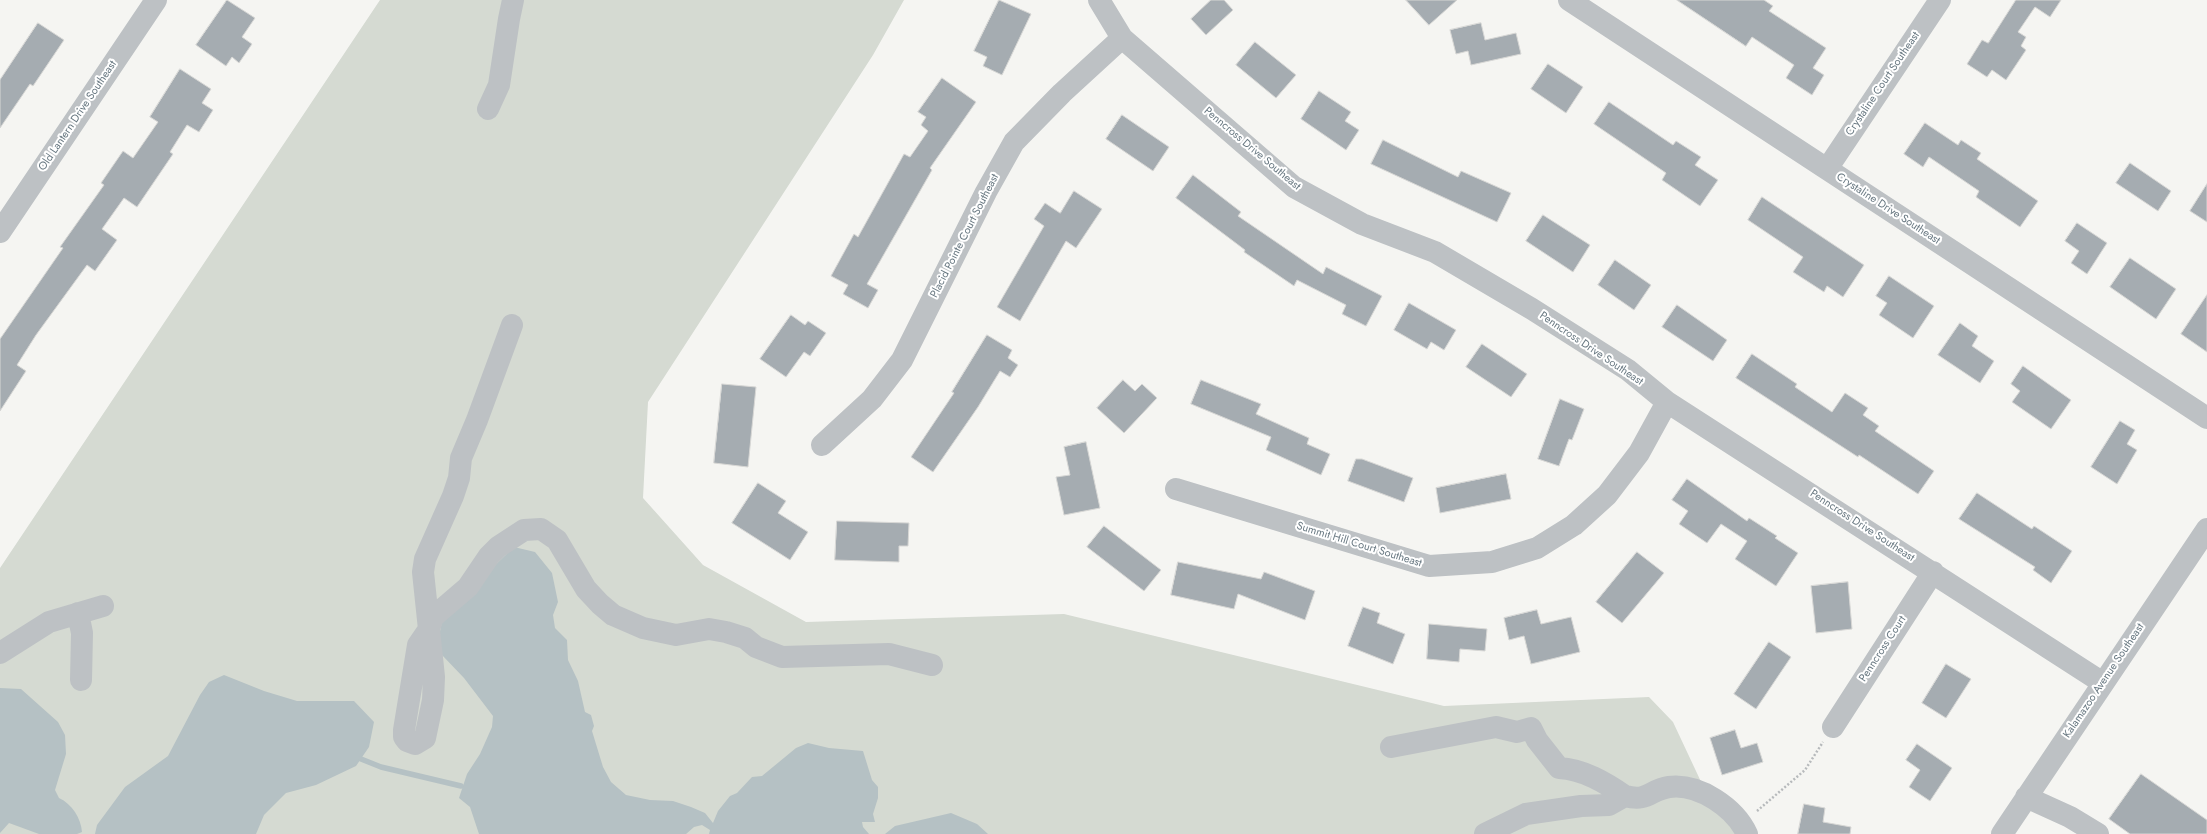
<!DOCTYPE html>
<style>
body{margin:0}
canvas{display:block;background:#f5f5f2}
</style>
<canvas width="2207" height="834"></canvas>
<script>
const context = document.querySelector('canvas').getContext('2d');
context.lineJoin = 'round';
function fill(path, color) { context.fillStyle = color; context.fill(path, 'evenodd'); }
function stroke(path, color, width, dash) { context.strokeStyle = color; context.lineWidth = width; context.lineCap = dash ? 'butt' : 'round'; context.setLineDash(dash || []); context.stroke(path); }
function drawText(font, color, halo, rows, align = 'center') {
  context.font = font + ' Jost,sans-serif'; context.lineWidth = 4; context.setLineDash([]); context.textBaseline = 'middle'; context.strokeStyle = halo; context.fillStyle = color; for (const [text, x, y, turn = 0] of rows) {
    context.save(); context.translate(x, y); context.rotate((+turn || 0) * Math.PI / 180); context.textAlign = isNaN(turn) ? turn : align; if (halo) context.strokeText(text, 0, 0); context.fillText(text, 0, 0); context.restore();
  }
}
fill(new Path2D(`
 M380 0H904L873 55 648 402 643 498 703 565 806 622 1064 614 1444 706 1649 697 1673 722 1703 786 1753 834H0V568Z`), '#d5dad2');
fill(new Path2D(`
 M514 547 535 552 552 573 558 602 553 615 555 628 567 640 568 660 578 681 585 712 591 715 594 726 592 731 603 767 611 782 626 795 650 800 673 801 691 807 705 813 713 823 718 811 730 796 737 793 752 777 762 776 796 748 808 743 829 748 863 751 872 780 878 787V798L873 814 875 822H862L863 827 869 834H709L710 830 702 825 694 827 686 834H479L470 807 459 798 467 774 480 754 492 727 493 716 464 678 442 655 437 645 442 622 487 573Z
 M224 675 264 691 297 701H354L374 722 369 747 356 766 316 785 286 793 264 815 256 834H95L97 825 125 787 168 756 200 695 209 682Z
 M0 688 21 689 58 722 65 735 66 754 55 790 59 798C72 804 81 818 82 832L77 834H39L9 823 0 833Z
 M951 813 977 824 988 834H885L895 826Z`), '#b5c1c4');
stroke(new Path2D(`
 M361 759 381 767 461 786`), '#b5c1c4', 5.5);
const building = new Path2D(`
 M227 0 255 18 242 37 252 44 239 63 232 57 226 66 196 45Z
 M999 0 1031 14 1002 75 983 66 987 57 974 51Z
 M1211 0H1224L1233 10 1206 35 1191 19Z
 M1406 0H1457L1429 25Z
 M1677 0H1764L1773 6 1769 11 1826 48 1813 68 1824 75 1812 95 1786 78 1794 65 1752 37 1746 46Z
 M2016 0H2061L2050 17 2035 7 2018 32 2026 37 2021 46 2026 50 2006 80 1992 70 1987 77 1967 64 1982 40 1988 43Z
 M38 23 64 40 33 86 30 84 0 128V80Z
 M1481 23 1485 40 1516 33 1521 54 1471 65 1468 51 1456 54 1450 30Z
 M1255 42 1296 75 1276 98 1236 65Z
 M1548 64 1583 87 1566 113 1531 89Z
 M180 69 211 89 202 103 213 110 199 132 187 125 170 152 173 154 137 207 124 198 102 229 117 240 95 271 87 265 36 335 17 365 26 371 0 411V339L63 248 60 247 104 185 101 183 123 151 133 158 158 122 150 117Z
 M942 78 976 102 930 168 932 170 867 284 878 290 868 308 843 294 848 285 831 276 854 234 858 237 904 154 910 157 928 131 921 125 926 117 918 112Z
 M1319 91 1351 112 1345 121 1359 130 1346 150 1301 119Z
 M1609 102 1673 145 1676 141 1701 157 1695 165 1718 180 1700 206 1662 180 1666 173 1594 124Z
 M1122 115 1169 147 1153 171 1106 139Z
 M1925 123 1958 145 1961 140 1981 153 1977 159 2038 201 2020 227 1976 197 1979 191 1929 157 1923 167 1904 154Z
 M1383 140 1458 177 1461 171 1511 193 1497 222 1371 164Z
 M2130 163 2171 191 2158 211 2116 183Z
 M1193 175 1241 212 1238 216 1323 274 1326 267 1382 296 1366 326 1342 314 1346 305 1297 280 1294 286 1244 252 1245 250 1176 198Z
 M2207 184V222L2190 211Z
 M1074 191 1102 209 1076 248 1066 241 1020 321 997 307 1044 226 1034 219 1045 203 1060 213Z
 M1762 197 1864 265 1843 297 1827 286 1824 292 1793 272 1803 257 1748 220Z
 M1543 215 1590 245 1573 272 1526 241Z
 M2077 223 2107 243 2087 274 2071 263 2079 251 2065 241Z
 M2130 258 2176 289 2156 319 2110 287Z
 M1615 260 1651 285 1634 310 1598 285Z
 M1889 276 1934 306 1913 338 1879 315 1887 303 1876 296Z
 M2207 295V352L2181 334Z
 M1409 303 1456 330 1444 350 1431 342 1427 349 1394 330Z
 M1677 305 1727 340 1713 361 1662 327Z
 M791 315 805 325 808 321 826 333 810 356 804 352 786 377 760 359Z
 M1960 323 1978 336 1972 346 1994 361 1980 383 1938 355Z
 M987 335 1012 350 1008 358 1018 365 1010 377 1000 371 978 407 933 472 911 457 954 393 952 392Z
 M1482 344 1527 374 1511 397 1466 367Z
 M1752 354 1797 384 1795 387 1832 412 1845 393 1868 408 1863 415 1879 426 1875 431 1934 471 1918 494 1859 455 1858 457 1736 378Z
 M2023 366 2071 400 2051 429 2012 402 2020 391 2011 384Z
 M1123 380 1135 391 1142 384 1157 398 1124 433 1097 408Z
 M1201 380 1261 404 1256 414 1309 438 1307 444 1330 454 1321 475 1266 450 1271 437 1191 404Z
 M722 384 756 387 748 467 714 463Z
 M1560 399 1584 409 1572 440 1569 439 1559 466 1538 459Z
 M2120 421 2135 430 2127 444 2137 450 2117 484 2091 467Z
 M1086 442 1100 508 1064 515 1056 477 1070 475 1064 447Z
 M1356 459H1362L1413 478 1404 502 1348 481Z
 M1506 474 1511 499 1440 513 1436 488Z
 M1687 479 1747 521 1749 518 1777 536 1775 538 1798 553 1776 586 1735 559 1747 541 1721 524 1707 543 1679 524 1688 511 1672 500Z
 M758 483 786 501 778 513 808 532 790 560 732 523Z
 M1977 493 2032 529 2034 526 2072 551 2051 583 2033 570 2035 567 1959 519Z
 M837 521 909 523 908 546H899V562L835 560Z
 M1104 526 1161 570 1144 591 1087 547Z
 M1637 552 1664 573 1622 623 1596 602Z
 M1178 562 1261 579 1264 572 1315 591 1305 620 1238 594 1234 609 1171 595Z
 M1848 582 1852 629 1816 633 1811 586Z
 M1363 607 1380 613 1377 623 1405 634 1393 664 1348 646Z
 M1537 610 1541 624 1571 617 1580 652 1531 664 1524 636 1509 640 1504 618Z
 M1429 624 1487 629 1485 651 1460 649 1459 662 1427 659Z
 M1769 642 1791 657 1756 709 1734 694Z
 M1946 664 1971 679 1946 718 1922 703Z
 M1735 730 1741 748 1757 743 1763 762 1722 775 1710 738Z
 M1917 744 1952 768 1930 801 1909 787 1920 770 1906 760Z
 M2141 774 2207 820V834H2130L2109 819Z
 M1804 804 1825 808 1823 822 1851 827 1850 834H1798Z`);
fill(building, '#a5acb1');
stroke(building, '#d7d7d5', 1);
stroke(new Path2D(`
 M1757 811 1805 770 1823 742`), '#b7babc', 2.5, [2, 2]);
stroke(new Path2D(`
 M1099 0 1122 38 1294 187 1362 224 1435 252 1532 309 1628 370 1667 402 2103 683
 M1569 0 2207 418
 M488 109 499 85 509 19 513 0
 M1827 169 1940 0
 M0 232 156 0
 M512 325 477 420 461 458 459 478 453 496 425 559 423 572 434 677 433 700 425 738 415 744 407 741 404 737V730L418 645 429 629 433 617 468 587 489 556 498 547 524 530 541 529 557 540 586 589 600 604 613 615 643 628 676 635 709 629 726 632 745 638 756 647 782 657 889 654 932 665
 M822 445 872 399 902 360 986 192 1014 142 1062 93 1122 38
 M1176 489 1429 566 1492 562 1537 548 1574 525 1607 495 1639 453 1667 402
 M78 613 82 633 81 680
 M0 653 49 622 103 606
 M1833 727 1933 572
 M1391 747 1496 727 1517 732 1531 728 1537 740 1559 768C1583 769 1606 783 1625 796
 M2026 797 2070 817 2098 834
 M1485 834 1526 814 1581 806 1609 805 1625 796C1649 802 1649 790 1669 787 1699 783 1735 808 1747 834
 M2002 834 2207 529`), '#bdc1c4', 22);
drawText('11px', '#677780', '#fff', [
 ["Crystaline Court Southeast",1883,84,-56],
 ["Old Lantern Drive Southeast",78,116,-56],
 ["Penncross Drive Southeast",1252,149,40],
 ["Crystaline Drive Southeast",1888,209,33],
 ["Placid Pointe Court Southeast",965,236,-63],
 ["Penncross Drive Southeast",1591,349,34],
 ["Penncross Drive Southeast",1862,526,33],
 ["Summit Hill Court Southeast",1359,545,17],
 ["Penncross Court",1883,649,-57],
 ["Kalamazoo Avenue Southeast",2104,681,-56]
]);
</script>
